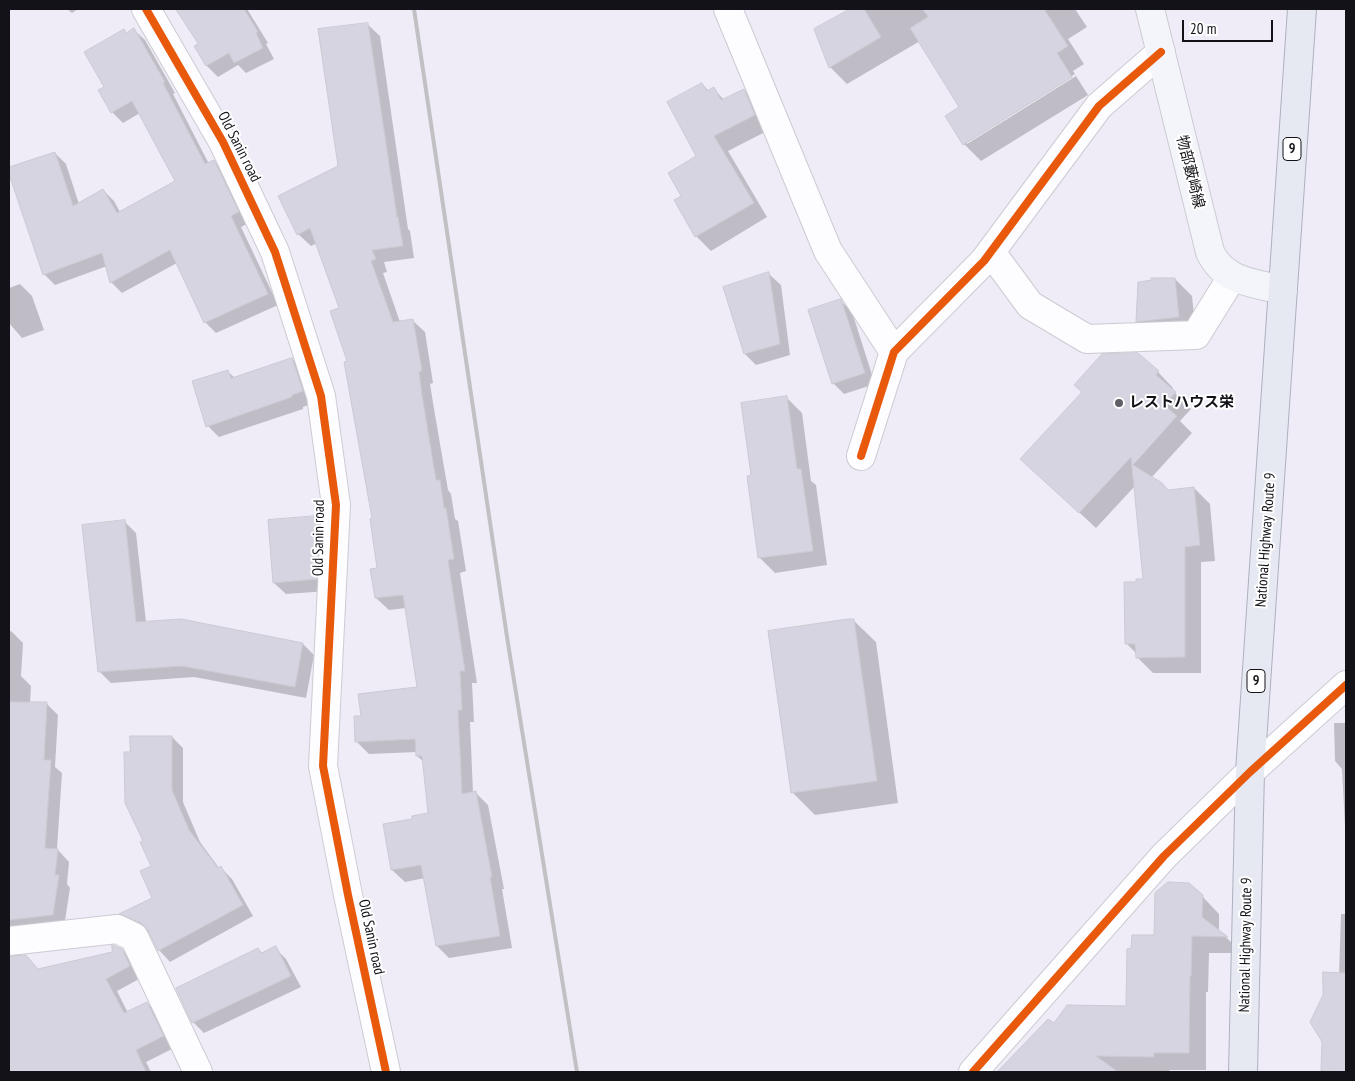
<!DOCTYPE html>
<meta charset="utf-8">
<style>
body{margin:0}
#map{position:relative;width:1355px;height:1081px;overflow:hidden;background:#efecf7;font-family:"PT Sans Narrow",sans-serif}
canvas{display:block}
.frame{position:absolute;inset:0;border:10px solid #131218;pointer-events:none}
.scale{position:absolute;left:1182px;top:20px;width:91px;height:22px;box-sizing:border-box;border:2px solid #131218;border-top:0;padding-left:6px;font-size:15px;line-height:18px;white-space:nowrap;color:#131218;-webkit-text-stroke:4px #fff;paint-order:stroke}
</style>
<div id="map">
<canvas width="1355" height="1081"></canvas>
<div class="frame"></div>
<div class="scale">20 m</div>
</div>
<script>
const context = document.querySelector('canvas').getContext('2d');
context.lineJoin = 'round';
function fill(path, color) { context.fillStyle = color; context.fill(path, 'evenodd'); }
function stroke(path, color, width, dash) { context.strokeStyle = color; context.lineWidth = width; context.lineCap = dash ? 'butt' : 'round'; context.setLineDash(dash || []); context.stroke(path); }
function drawText(font, color, halo, rows, align = 'center') {
  context.font = font + ' "PT Sans Narrow","Noto Sans JP",sans-serif'; context.lineWidth = 4; context.setLineDash([]); context.textBaseline = 'middle'; context.strokeStyle = halo; context.fillStyle = color; for (const [text, x, y, turn = 0] of rows) {
    context.save(); context.translate(x, y); context.rotate((+turn || 0) * Math.PI / 180); context.textAlign = isNaN(turn) ? turn : align; if (halo) context.strokeText(text, 0, 0); context.fillText(text, 0, 0); context.restore();
  }
}
fill(new Path2D(`
 M67 9H78L72 13Z
 M178 9H247L268 43 266 44 274 59 246 73 238 65 218 77 207 66 196 47 200 44Z
 M853 9H1075L1087 27 1068 39 1084 64 1073 71 1075 74 967 141V144L1076 76 1088 95 981 161 964 144 961 108 920 41 847 84 830 67 816 30Z
 M367 24 380 36 408 229 410 231 414 258 384 262 387 272 383 273 400 322 412 320 425 332 433 383 430 384 434 409 448 490 451 494 455 519 458 521 466 571 460 573 477 683H472L474 722H470L473 793H476L488 805 504 889H502L512 948 449 958 437 946 425 878 405 882 392 870 414 820 430 814 424 762 417 756V752L369 754 357 742 362 717 418 689 406 608 389 610 376 598 378 569 373 519 340 309 317 243 311 246 298 234 340 167Z
 M134 30 145 40 175 93 173 94 209 164 214 161 225 172 249 223 241 227 278 305 216 333 205 322 177 263 122 293 111 282 107 266 55 285 44 274 9 170V169L55 153 66 164 79 204 103 190 114 201 120 212 176 181 140 113 123 123 112 112 106 88 126 34Z
 M702 84 709 91 714 89 724 100 744 90 758 105 769 130 728 151 767 217 711 251 696 236 676 201 683 196 698 157Z
 M769 274 781 285 790 355 756 365 745 354Z
 M1175 279 1192 296 1196 334 1154 338 1137 321Z
 M20 284 32 296 44 330 22 338 9 323V288Z
 M841 301 852 312 875 384 844 394 833 383Z
 M292 359 304 371 314 403 303 407V409L219 437 208 426 227 371 235 378Z
 M1158 372 1173 388 1172 390 1191 409 1180 421 1192 433 1151 478 1169 491 1194 488 1210 504 1215 561 1201 562V673H1153L1137 657V654L1126 643 1137 584 1144 581 1135 486 1096 528 1038 474Z
 M787 398 802 413 811 481 816 485 827 565 775 573 760 558 753 476Z
 M317 517 329 529 328 591 286 594 274 583Z
 M125 522 136 533 146 622 303 644 314 655 306 698 194 677 111 683 99 671Z
 M853 620 876 642 898 803 815 815 792 792Z
 M11 631 23 643 21 676 31 686 30 703 47 704 58 715 55 767 62 773 57 849 69 862 67 884 70 888 64 927 9 932V632Z
 M1334 723H1346V846L1342 769 1335 761Z
 M172 737 183 748V802L200 842 219 868H221L232 879 253 916 170 962 159 950 151 933 132 925 121 914 154 899 153 867 145 841 131 753Z
 M1202 896 1219 914V931L1243 953H1209L1208 992H1206V1070H1170L1168 1072H999L1048 1020 1054 1025 1127 1007 1156 937Z
 M1341 914H1346V1072H1324L1322 1070 1339 974Z
 M275 948 286 959 301 987 204 1033 193 1022 258 949 263 954Z
 M122 950 134 962 141 978 117 991 128 1013 147 1003 159 1015 174 1048 146 1062 151 1072H9V957L25 956 39 970Z`), '#0003');
const building = new Path2D(`
 M176 9H244L258 32 256 33 263 48 234 63 229 53 206 66 194 46 198 44Z
 M850 9H864L881 37 829 68 814 29Z
 M923 9H1044L1068 46 1057 53 1072 77 963 145 945 116 959 107 910 28 928 17Z
 M368 23 397 217H398L403 246 372 250 376 259 371 261 393 322 413 319 422 371 419 372 422 395 436 480H440L444 508H446L454 559 448 560 465 671H460L462 710H458L462 794 476 791 492 877H490L500 936 436 946 421 865 391 870 383 824 412 819V816L428 813 422 756H416L415 739 355 742 354 716H361L358 694 417 687 403 595 375 598 370 569 377 568 370 519 372 518 344 362 347 361 330 311 339 308 310 228 297 235 278 196 338 166 318 29Z
 M134 28 165 82 163 83 205 164 214 160 239 212 231 216 268 294 204 323 170 250 110 283 102 253 43 275 9 174V167L55 152 73 206 103 189 117 213 175 181 132 101 111 113 98 90 104 87 84 52 124 29 126 33Z
 M702 83 707 91 714 87 721 100 744 89 755 115 714 136 754 203 695 237 674 200 681 196 668 173 696 156 667 102Z
 M769 272 780 344 744 354 723 287Z
 M1151 278H1175L1179 317 1136 322 1138 282 1152 280Z
 M841 299 865 373 832 384 808 310Z
 M1138 353 1159 371 1156 375 1176 392 1164 405 1177 416 1133 465 1162 483 1168 490 1194 487 1200 545 1185 547V657L1136 658 1135 644H1125L1124 582H1136V579H1143L1131 457 1079 513 1020 459 1082 392 1074 385 1102 354Z
 M292 358 303 391 292 395V397L206 427 192 381 228 370 231 378Z
 M787 396 797 469H801L813 551 758 558 747 476 751 475 741 403Z
 M317 516 319 534 317 579 273 583 268 520Z
 M125 520 136 622 181 619 303 643 295 687 182 666 98 672 82 525Z
 M848 619H854L877 781 791 793 768 631Z
 M9 702H47L44 760H51L45 848 58 849 55 875H59L53 915 9 920Z
 M130 736H172V790L189 830 218 868 221 866 243 905 158 951 148 930 141 923 119 914 152 898 140 871 151 866 140 842 143 841 125 803 124 752H130Z
 M1168 882 1189 883 1203 895 1202 917 1228 937 1192 936 1191 976H1190L1189 1053H1154V1057L1096 1056 1118 1072H997L1048 1019 1054 1023 1067 1005 1126 1006 1127 949 1131 948 1132 935H1154L1155 893Z
 M112 945 122 949 130 966 106 979 124 1013 147 1002 164 1036 136 1050 146 1072H9V956L26 955 38 969 112 952Z
 M276 946 291 976 192 1023 176 988 258 948 261 953Z
 M1323 972 1346 973V1072L1321 1071 1322 1042 1310 1022 1323 995Z`);
fill(building, '#d7d4e1');
stroke(building, '#cbc9d1', 1);
const minor = new Path2D(`
 M146 9 223 142 275 252 321 396 336 505 323 766 348 895 386 1072
 M728 9 828 251 894 352
 M991 252 1030 305 1087 339 1196 335 1232 277
 M861 456 894 352 984 261 1099 106 1161 52
 M9 941 117 929 134 937 198 1072
 M973 1072 1164 856 1250 772 1346 685`);
const secondary = new Path2D(`
 M1150 9 1210 252C1224 282 1254 283 1283 290`);
const trunk = new Path2D(`
 M1243 1072 1250 772 1302 9`);
stroke(minor, '#cccbd3', 30);
stroke(secondary, '#cccbd3', 30);
stroke(trunk, '#adb0bf', 30);
stroke(minor, '#fdfcfe', 28);
stroke(secondary, '#f4f5fa', 28);
stroke(trunk, '#e6e9f1', 28);
stroke(new Path2D(`
 M414 9 507 637 577 1072`), '#c1c1c3', 4);
stroke(new Path2D(`
 M146 9 223 142 275 252 321 396 336 505 323 766 348 895 386 1072
 M861 456 894 352 984 261 1099 106 1161 52
 M973 1072 1164 856 1250 772 1346 685`), '#e8590c', 8);
for (const [x, y, r, color] of [
 [1119,403,5,"#605e66"]
]) { const dot = new Path2D(); dot.arc(x, y, r, 0, 2 * Math.PI); context.fillStyle = color; context.fill(dot); stroke(dot, '#fff', 2); }
for (const [x, y, w] of [
 [1292,149,18],
 [1256,681,18]
]) { const box = new Path2D(); box.roundRect(x - w / 2, y - 11.5, w, 23, 4); context.fillStyle = '#fff'; context.fill(box); stroke(box, '#131218', 1); }
drawText('bold 14px', '#131218', null, [
 ["9",1292,149],
 ["9",1256,681]
]);
drawText('15px', '#131218', '#fff', [
 ["Old Sanin road",239,147,63],
 ["物部藪崎線",1190,172,76],
 ["Old Sanin road",319,538,-89],
 ["National Highway Route 9",1266,540,-86],
 ["Old Sanin road",371,937,78],
 ["National Highway Route 9",1246,945,-89]
]);
drawText('bold 15px', '#131218', '#fff', [
 ["レストハウス栄",1129,403]
], 'left');
</script>
